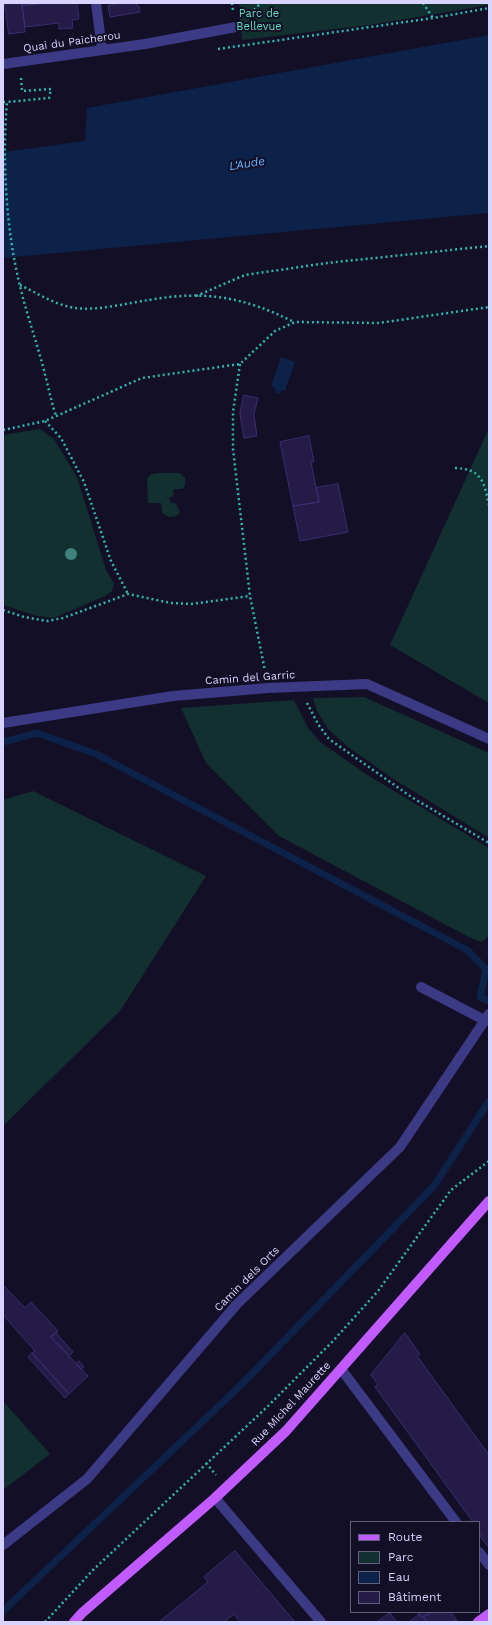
<!DOCTYPE html>
<meta charset="utf-8">
<style>
body{margin:0}
#map{position:relative;width:492px;height:1625px;overflow:hidden;background:#130f26;font-family:"Work Sans",sans-serif}
canvas{display:block}
.frame{position:absolute;inset:0;border:4px solid #d9d4ff;pointer-events:none}
.legend{position:absolute;left:350px;top:1521px;width:130px;height:92px;box-sizing:border-box;background:#130f26;border:1px solid #625e7d;margin:0;padding:5px 7px;list-style:none;font-size:12px;color:#d9d4ff}
.legend li{display:flex;align-items:center;gap:8px;height:20px}
.legend b{width:20px;border:1px solid #625e7d}
</style>
<div id="map">
<canvas width="492" height="1625"></canvas>
<div class="frame"></div>
<ul class="legend">
<li><b style="height:5px;background:#c25bff"></b>Route</li>
<li><b style="height:11px;background:#12302f"></b>Parc</li>
<li><b style="height:11px;background:#0c2248"></b>Eau</li>
<li><b style="height:11px;background:#241b47"></b>Bâtiment</li>
</ul>
</div>
<script>
const context = document.querySelector('canvas').getContext('2d');
context.lineJoin = 'round';
function fill(path, color) { context.fillStyle = color; context.fill(path, 'evenodd'); }
function stroke(path, color, width, dash) { context.strokeStyle = color; context.lineWidth = width; context.lineCap = dash ? 'butt' : 'round'; context.setLineDash(dash || []); context.stroke(path); }
function drawText(font, color, halo, rows, align = 'center') {
  context.font = font + ' "Work Sans",sans-serif'; context.lineWidth = 4; context.setLineDash([]); context.textBaseline = 'middle'; context.strokeStyle = halo; context.fillStyle = color; for (const [text, x, y, turn = 0] of rows) {
    context.save(); context.translate(x, y); context.rotate((+turn || 0) * Math.PI / 180); context.textAlign = isNaN(turn) ? turn : align; if (halo) context.strokeText(text, 0, 0); context.fillText(text, 0, 0); context.restore();
  }
}
fill(new Path2D(`
 M239 3H489V5L370 25 242 40Z
 M489 428V703L390 645Z
 M40 429 54 439 77 477 106 570 114 583 112 591 105 596 54 618 37 616 3 605V435Z
 M158 473H180L185 478V486L182 489H174L173 497H169L170 502 176 504 180 512 177 516 169 517 162 513 161 503H148L147 479 151 474Z
 M364 697 489 753V838L392 778 348 747 328 729 317 711 313 698Z
 M294 700 308 728 320 742 369 776 489 848V934L486 939 481 942 467 936 279 836 206 763 181 708Z
 M33 791 206 876 120 1011 3 1126V800Z
 M3 1401 50 1454 3 1490Z`), '#12302f');
fill(new Path2D(`
 M489 35V213L3 258V152L85 141 87 108Z
 M281 357 295 362 285 391 282 390 278 394 276 393 274 387 271 386Z`), '#0c2248');
stroke(new Path2D(`
 M3 742 37 733 96 754 467 950 486 969 480 997 489 1001
 M3 1611 242 1384 434 1186 489 1101`), '#0c2248', 7);
const building = new Path2D(`
 M5 3H22L25 32 9 34Z
 M22 3H44L22 6Z
 M44 3H77L79 19 72 20 73 28 59 29V23L25 27 22 6Z
 M120 3H135L139 7 140 12 110 17 108 6Z
 M244 395 258 398 254 414 257 436 244 438 240 414Z
 M309 436 314 462H311L319 502 293 506 280 442Z
 M338 484 348 532 300 541 293 506 319 502 316 488Z
 M3 1285 25 1308 31 1302 58 1331 51 1337 88 1376 69 1394 32 1353 35 1351 3 1315Z
 M56 1333 73 1352 69 1356 51 1337Z
 M405 1333 420 1354 417 1356 489 1455V1548L480 1536 482 1534 479 1530V1522H473L375 1387 378 1384 371 1375Z
 M32 1353 69 1394 65 1398 28 1357Z
 M79 1361 84 1367 81 1369 76 1364Z
 M235 1551 295 1622H240L234 1614 224 1622H159L208 1582 204 1577Z
 M418 1612H432L422 1618Z
 M432 1612H451L457 1621 427 1622 424 1617Z
 M390 1613 397 1622H377Z
 M420 1614 427 1622H409Z`);
fill(building, '#241b47');
stroke(building, '#3b2d73', 1);
stroke(new Path2D(`
 M232 3 233 11
 M423 3 433 18
 M247 17 261 3
 M218 49 433 18 489 8
 M21 78 22 91 51 89 49 98 7 102C2 160 6 230 20 286 26 312 35 337 42 363 47 380 50 398 56 416
 M3 102H7
 M20 285C37 293 57 306 76 308 98 311 127 303 149 300 205 290 244 297 294 322
 M196 296 245 275 327 263 489 246
 M240 364 233 412V449L250 596 265 671
 M45 421 61 438 84 482 111 561 128 594
 M3 430 45 421 142 378 240 364 275 331 295 322 379 323 489 307
 M455 468C482 469 484 482 489 505
 M3 610 24 617 47 621 63 618 128 594 171 603 191 604 250 596
 M307 703 318 724 329 739 413 798 489 843
 M206 1463 216 1475
 M45 1622 93 1570 266 1408 333 1341 378 1291 451 1190 489 1161`), '#2fb8b0', 2.5, [2, 3]);
stroke(new Path2D(`
 M96 3 102 49
 M3 64 145 44 236 27
 M3 723 173 696 268 688 367 684 489 739
 M421 987 486 1021
 M341 1369 456 1522
 M215 1498 321 1622
 M3 1545 87 1479 237 1304 400 1147 489 1014
 M479 1552 489 1565`), '#3d3a85', 10);
stroke(new Path2D(`
 M74 1622 82 1613 215 1498 286 1431 489 1201
 M478 1622 489 1614`), '#c25bff', 10);
context.fillStyle = '#3d827b';
for (const [x, y] of [
 [71,554]
]) { context.beginPath(); context.arc(x, y, 6, 0, 2 * Math.PI); context.fill(); }
drawText('11px', '#5fe0c0', '#130f26', [
 ["Parc de",259,14],
 ["Bellevue",259,27]
]);
drawText('11px', '#d9d4ff', '#130f26', [
 ["Quai du Paicherou",72,42,-8],
 ["Camin del Garric",250,678,-4],
 ["Camin dels Orts",247,1279,-45],
 ["Rue Michel Maurette",291,1404,-47]
]);
drawText('italic 12px', '#62b6ff', '#130f26', [
 ["L'Aude",247,164,-9]
]);
</script>
